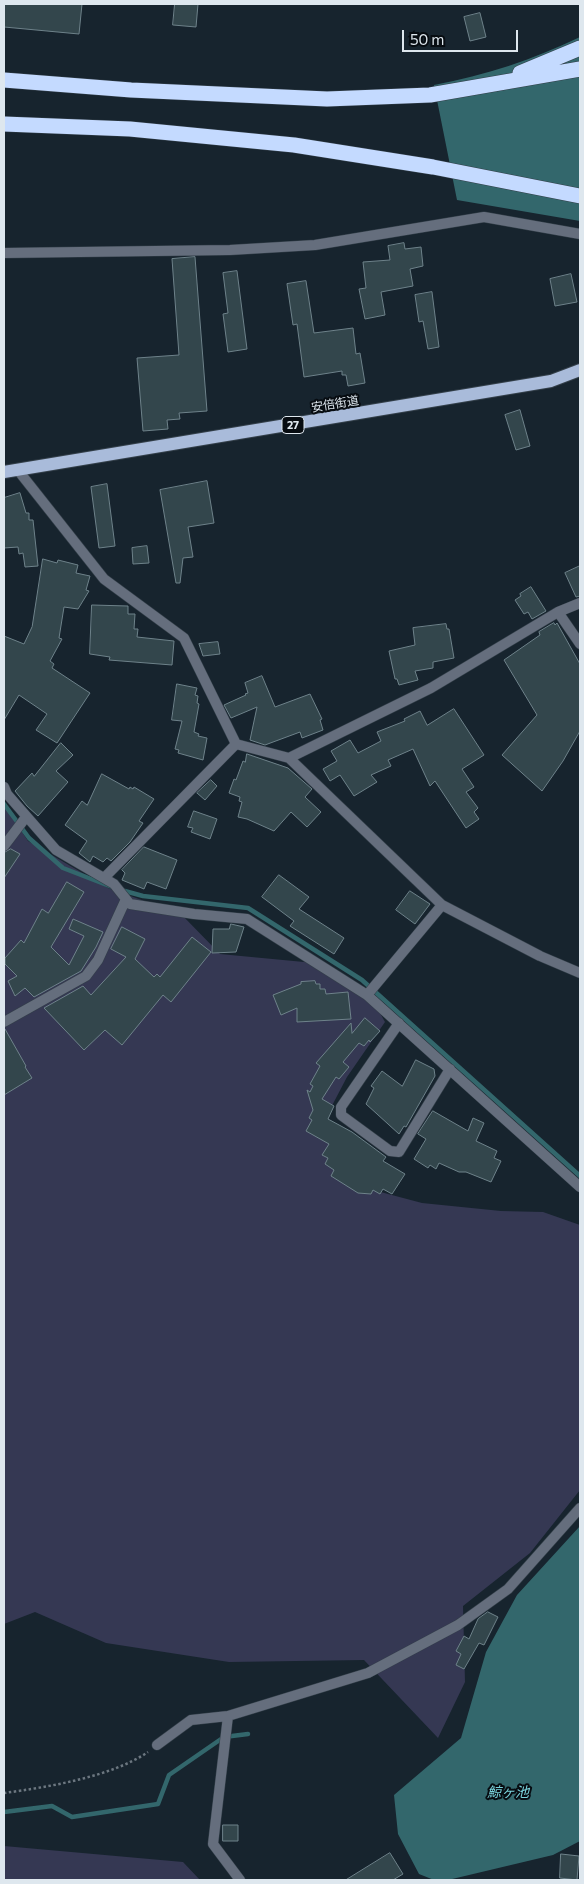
<!DOCTYPE html>
<meta charset="utf-8">
<style>
body{margin:0}
#map{position:relative;width:584px;height:1884px;overflow:hidden;background:#17242e;font-family:Commissioner,sans-serif}
canvas{display:block}
.frame{position:absolute;inset:0;border:5px solid #dee7ee;pointer-events:none}
.scale{position:absolute;left:402px;top:30px;width:116px;height:22px;box-sizing:border-box;border:2px solid #dee7ee;border-top:0;padding-left:6px;font-size:15px;line-height:18px;white-space:nowrap;color:#dee7ee;-webkit-text-stroke:4px #070c11;paint-order:stroke}
</style>
<div id="map">
<canvas width="584" height="1884"></canvas>
<div class="frame"></div>
<div class="scale">50 m</div>
</div>
<script>
const context = document.querySelector('canvas').getContext('2d');
context.lineJoin = 'round';
function fill(path, color) { context.fillStyle = color; context.fill(path, 'evenodd'); }
function stroke(path, color, width, dash) { context.strokeStyle = color; context.lineWidth = width; context.lineCap = dash ? 'butt' : 'round'; context.setLineDash(dash || []); context.stroke(path); }
function drawText(font, color, halo, rows, align = 'center') {
  context.font = font + ' Commissioner,"Noto Sans JP",sans-serif'; context.lineWidth = 4; context.setLineDash([]); context.textBaseline = 'middle'; context.strokeStyle = halo; context.fillStyle = color; for (const [text, x, y, turn = 0] of rows) {
    context.save(); context.translate(x, y); context.rotate((+turn || 0) * Math.PI / 180); context.textAlign = isNaN(turn) ? turn : align; if (halo) context.strokeText(text, 0, 0); context.fillText(text, 0, 0); context.restore();
  }
}
fill(new Path2D(`
 M4 805 28 841 108 888 181 914 220 954 325 964 370 995 385 1022 347 1077 325 1119 358 1186 422 1203 501 1211 543 1212 580 1225V1490L530 1553 463 1606 465 1682 438 1738 364 1660 229 1662 106 1643 35 1612 4 1624Z
 M4 1846 183 1862 200 1880H4Z`), '#353853');
fill(new Path2D(`
 M580 37V221L457 200 434 85C486 75 532 60 580 37Z
 M580 1526V1841L553 1855 448 1880H434L419 1874 398 1834 394 1795 461 1738 486 1652 517 1595Z`), '#33676c');
stroke(new Path2D(`
 M4 804 29 838 63 868 112 887
 M121 890 143 896 248 908 362 980 580 1176
 M4 1812 52 1806 72 1817 158 1804 169 1775 224 1737 248 1734`), '#33676c', 4.5);
const building = new Path2D(`
 M5 4H82L79 34 4 27Z
 M175 4H198L196 27 173 25Z
 M480 13 486 37 470 41 464 17Z
 M404 243 405 249 421 247 423 266 410 269 413 286 381 292 385 315 365 319 359 289 366 288 363 262 390 260 388 246Z
 M195 257 207 411 179 413 180 419 167 420 168 429 143 431 137 358 179 355 172 259Z
 M237 271 247 349 228 352 223 314 228 313 223 273Z
 M571 274 577 302 555 306 550 279Z
 M306 281 314 333 353 328 356 354 360 353 365 383 348 386 346 375H342V371L304 377 297 324 293 325 287 284Z
 M432 292 439 347 428 349 423 321 419 322 415 295Z
 M520 410 530 446 516 450 505 415Z
 M207 481 214 523 188 527 193 557 183 558 180 583H176L160 490Z
 M107 484 115 546 99 548 91 487Z
 M20 493 26 513H29V520H33L38 566 25 567 23 553 19 554 18 547 4 548V498Z
 M147 546 149 563 133 564 132 548Z
 M43 559 57 563 58 560 78 565 76 573 90 576 86 590 89 591 78 609 64 607 59 638 62 639 50 661 54 664 52 668 90 693 57 743 36 730 47 714 19 695 4 720V636L24 644 32 627Z
 M580 566V596L576 597 565 573Z
 M531 587 546 611 532 619 528 612 524 614 515 600 521 596 520 594Z
 M92 605 128 606V614H135L134 629H138L137 637 174 641 172 665 109 660 110 657 90 654Z
 M554 623 555 625 557 623 580 664V731L563 761 542 791 502 755 537 715 504 660 540 635 539 632Z
 M446 624 447 629H449L454 658 433 662V668L415 671 418 680 399 685 397 679H395L389 651 415 645 413 628Z
 M218 642 220 654 203 656 199 644Z
 M262 676 275 707 310 694 322 719 320 720 323 730 302 738 300 732 265 745 250 740 257 707 231 718 224 705 246 695 245 694 248 693 245 683Z
 M177 684 197 688 195 695 198 696 197 703 199 704 194 732 199 734 198 736 207 738 203 760 178 753 179 750 175 749 182 721 172 720Z
 M454 709 484 755 462 769 474 787 466 792 478 808 474 812 479 819 466 828 435 781 430 786 413 749 388 760 391 766 371 775 377 782 354 796 340 775 330 781 323 769 337 761 331 751 350 740 358 753 381 741 377 732 405 721 404 719 420 711 427 725Z
 M61 743 73 755 56 771 68 782 38 816 27 806 15 791 32 773 34 776Z
 M247 754 288 768 312 789 305 797 321 812 307 827 291 812 274 831 247 819 238 817 242 802 239 801 240 797 229 793 234 779 236 780 243 761 245 762Z
 M102 774 129 789 130 787 133 789 134 787 154 799 139 821 143 823 130 842 111 861 107 858 103 862 93 856 90 862 79 853 87 841 65 825 82 801 87 805Z
 M211 780 217 786 205 800 197 793Z
 M194 811 217 819 210 839 191 832 193 828 188 827Z
 M144 847 177 860 166 889 147 882 144 889 122 880 125 873 122 870Z
 M11 849 20 854 4 878V853Z
 M279 875 309 897 299 909 344 938 334 954 290 926 294 921 262 897Z
 M67 882 84 892 51 947 69 965 84 936 69 929 73 919 103 932 96 947 81 971 34 997 25 988 15 996 8 981 17 976 5 964V958L21 940 24 943 42 909 48 913Z
 M410 891 430 904 415 924 396 910Z
 M231 924 244 927 236 952 212 953 213 929H229Z
 M122 927 145 939 135 959 154 977 157 974 160 977 192 937 211 952 171 1002 163 995 122 1045 105 1030 84 1050 44 1008 83 986 91 995 126 957 111 949Z
 M315 981 316 984H320V989H325L326 994 348 992 351 1019 297 1022V1008L281 1015 273 995 301 984V982Z
 M365 1018 380 1031 370 1042 369 1040 364 1046 359 1043 343 1062 349 1067 339 1079 336 1077 322 1099 334 1106 328 1119 352 1132 386 1157 383 1161 405 1174 392 1194 383 1189 380 1194 373 1190 371 1194 358 1193 331 1176 334 1170 325 1164 328 1158 322 1155 329 1144 306 1131 312 1120 309 1118 313 1110 307 1090 310 1092 313 1086 310 1084 320 1066 316 1063 351 1023 352 1033Z
 M4 1029H5L26 1066 25 1067 32 1078 4 1095Z
 M416 1060 434 1069 435 1076 406 1127 404 1126 399 1134 366 1104 374 1088 371 1086 382 1071 402 1086Z
 M433 1111 468 1131 473 1118 484 1123 476 1141 497 1151 494 1158 501 1161 491 1182 466 1172H459L439 1163 436 1169 430 1165 428 1168 414 1159 426 1139 418 1134Z
 M488 1612 498 1617 484 1645 479 1643 464 1669 456 1665 461 1654 456 1651 464 1636 469 1639 478 1619Z
 M223 1825H238V1841H223Z
 M390 1853 403 1874 393 1880H346Z
 M561 1854 579 1856 577 1880 560 1878Z`);
fill(building, '#33464c');
stroke(building, '#6e828a', 1);
const street = new Path2D(`
 M4 253 230 250 315 245 484 217 580 234
 M17 469 104 579 184 638 236 744 289 758 442 905 540 956 580 973
 M558 612 580 644
 M289 758 431 688 558 612 580 603
 M4 787 7 794 56 850 114 884 130 904 194 914 247 919 367 995 580 1187
 M4 846 26 817
 M104 878 236 744
 M367 995 442 905
 M4 1022 86 976 98 960 126 899
 M399 1023 341 1107V1115L390 1151 399 1152 450 1069
 M157 1745 191 1720 228 1716
 M240 1880 213 1844 228 1716 368 1673 458 1625 508 1589 580 1508`);
const primary = new Path2D(`
 M4 472 551 381 580 370`);
const highway = new Path2D(`
 M520 73 580 48
 M4 80 131 90 327 99 430 95 580 69
 M4 124 130 129 294 145 433 167 580 196`);
stroke(street, '#333f49', 11);
stroke(primary, '#333f49', 14);
stroke(highway, '#333f49', 16);
stroke(new Path2D(`
 M4 1793C48 1787 111 1777 148 1752`), '#6c7780', 2.5, [2.5, 2.5]);
stroke(street, '#656e7d', 10);
stroke(primary, '#a9bbda', 12);
stroke(highway, '#c4daff', 15);
for (const [x, y, w] of [
 [293,425,22]
]) { const box = new Path2D(); box.roundRect(x - w / 2, y - 8.5, w, 17, 4); context.fillStyle = '#070c11'; context.fill(box); stroke(box, '#dee7ee', 1); }
drawText('bold 11px', '#dee7ee', null, [
 ["27",293,425]
]);
drawText('12px', '#dee7ee', '#070c11', [
 ["安倍街道",335,404,-9]
]);
drawText('italic 14px', '#79d1da', '#070c11', [
 ["鯨ヶ池",508,1792]
]);
</script>
